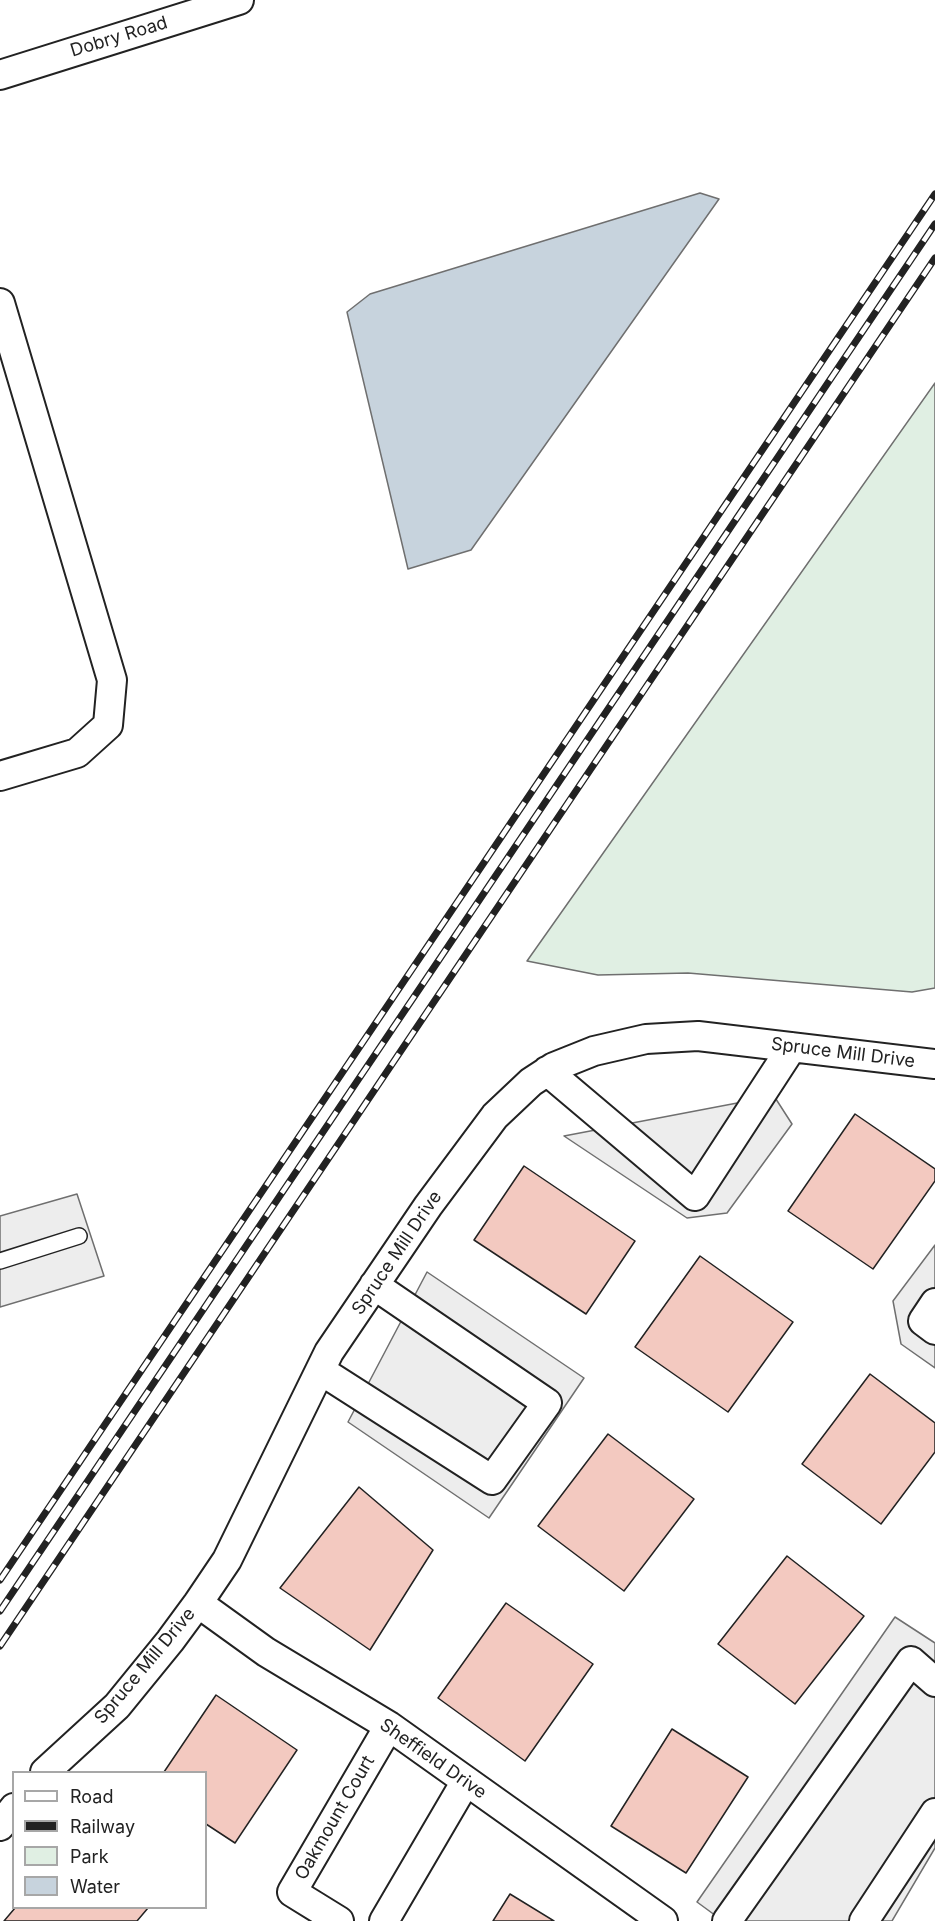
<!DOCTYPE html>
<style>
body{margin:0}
#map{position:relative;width:935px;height:1921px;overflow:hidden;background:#fff;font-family:Inter,sans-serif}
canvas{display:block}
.legend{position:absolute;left:12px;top:1771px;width:195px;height:138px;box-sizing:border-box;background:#fff;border:2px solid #a7a7a7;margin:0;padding:8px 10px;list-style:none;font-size:18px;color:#222}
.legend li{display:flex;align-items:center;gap:12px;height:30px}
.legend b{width:30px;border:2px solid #a7a7a7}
</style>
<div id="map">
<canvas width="935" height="1921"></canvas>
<ul class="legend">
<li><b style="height:8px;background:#fff"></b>Road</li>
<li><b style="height:8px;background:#222"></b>Railway</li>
<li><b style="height:16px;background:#e0efe3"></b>Park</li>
<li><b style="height:16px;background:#c7d3dd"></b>Water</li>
</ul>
</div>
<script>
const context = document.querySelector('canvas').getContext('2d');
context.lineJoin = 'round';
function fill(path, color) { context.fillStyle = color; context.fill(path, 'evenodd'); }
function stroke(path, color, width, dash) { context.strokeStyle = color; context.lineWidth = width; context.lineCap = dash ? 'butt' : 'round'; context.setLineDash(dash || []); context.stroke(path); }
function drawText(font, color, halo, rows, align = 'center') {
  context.font = font + ' Inter,sans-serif'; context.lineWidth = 4.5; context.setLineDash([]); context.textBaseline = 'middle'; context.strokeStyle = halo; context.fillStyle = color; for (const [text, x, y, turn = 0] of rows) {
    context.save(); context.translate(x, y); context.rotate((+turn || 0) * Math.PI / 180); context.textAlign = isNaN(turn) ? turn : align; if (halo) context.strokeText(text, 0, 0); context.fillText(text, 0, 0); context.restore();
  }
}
const green = new Path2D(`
 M935 383V988L912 992 688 973 598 975 527 961Z`);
fill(green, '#e0efe3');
stroke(green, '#6f6f6f', 1.5);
const parking = new Path2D(`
 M774 1096 792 1124 727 1213 687 1218 564 1136Z
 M77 1194 104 1276 0 1307V1216Z
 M935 1245V1368L901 1344 893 1301Z
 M427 1272 584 1378 489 1518 348 1422Z
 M895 1617 935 1643V1848L892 1921H723L697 1902Z`);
fill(parking, '#ededed');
stroke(parking, '#6f6f6f', 1.5);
const water = new Path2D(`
 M700 193 719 199 471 550 408 569 347 312 370 294Z`);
fill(water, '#c7d3dd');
stroke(water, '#6f6f6f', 1.5);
const building = new Path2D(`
 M855 1114 935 1169V1181L873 1269 788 1211Z
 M524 1166 635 1241 586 1314 474 1240Z
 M700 1256 793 1322 728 1412 635 1347Z
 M870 1374 935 1423V1452L881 1524 802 1464Z
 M608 1434 694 1499 624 1591 538 1526Z
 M359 1487 433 1550 370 1650 280 1588Z
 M787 1556 864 1616 795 1704 718 1644Z
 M506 1603 593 1664 525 1761 438 1698Z
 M216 1695 297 1750 235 1843 206 1824V1772H164Z
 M672 1729 748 1777 686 1873 611 1826Z
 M510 1894 554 1921H493Z
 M15 1908H148L137 1921H4Z`);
fill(building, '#f3c9c0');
stroke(building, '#222', 1.5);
const lane = new Path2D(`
 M0 1261 79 1236`);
const street = new Path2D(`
 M0 75 239 0
 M0 303 112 680 108 725 77 753 0 776
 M547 1071 695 1196 792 1047
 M935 1303 923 1321 935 1330
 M320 1370 492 1480 547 1403 374 1285
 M198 1603 266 1652 389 1726 663 1921
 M45 1772 117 1706 170 1641 198 1603 227 1560 329 1352 428 1206 495 1116 531 1082 554 1067 594 1051 646 1039 698 1036 935 1064
 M0 1826 14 1808
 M339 1921 292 1892 389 1726
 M384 1921 466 1781
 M727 1921 911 1661 935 1682
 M864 1921 935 1813`);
stroke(lane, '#222', 18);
stroke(street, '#222', 32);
stroke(lane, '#fff', 15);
stroke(street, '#fff', 28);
const rail = new Path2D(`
 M0 1580 935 194
 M0 1611 935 224
 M0 1646 935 258`);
stroke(rail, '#222', 7);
stroke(rail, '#fff', 4.5, [14]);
drawText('18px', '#222', '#fff', [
 ["Dobry Road",119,37,-17],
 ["Spruce Mill Drive",843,1053,7],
 ["Spruce Mill Drive",397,1253,-56],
 ["Spruce Mill Drive",145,1666,-50],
 ["Sheffield Drive",433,1759,35],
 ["Oakmount Court",335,1818,-60]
]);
</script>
